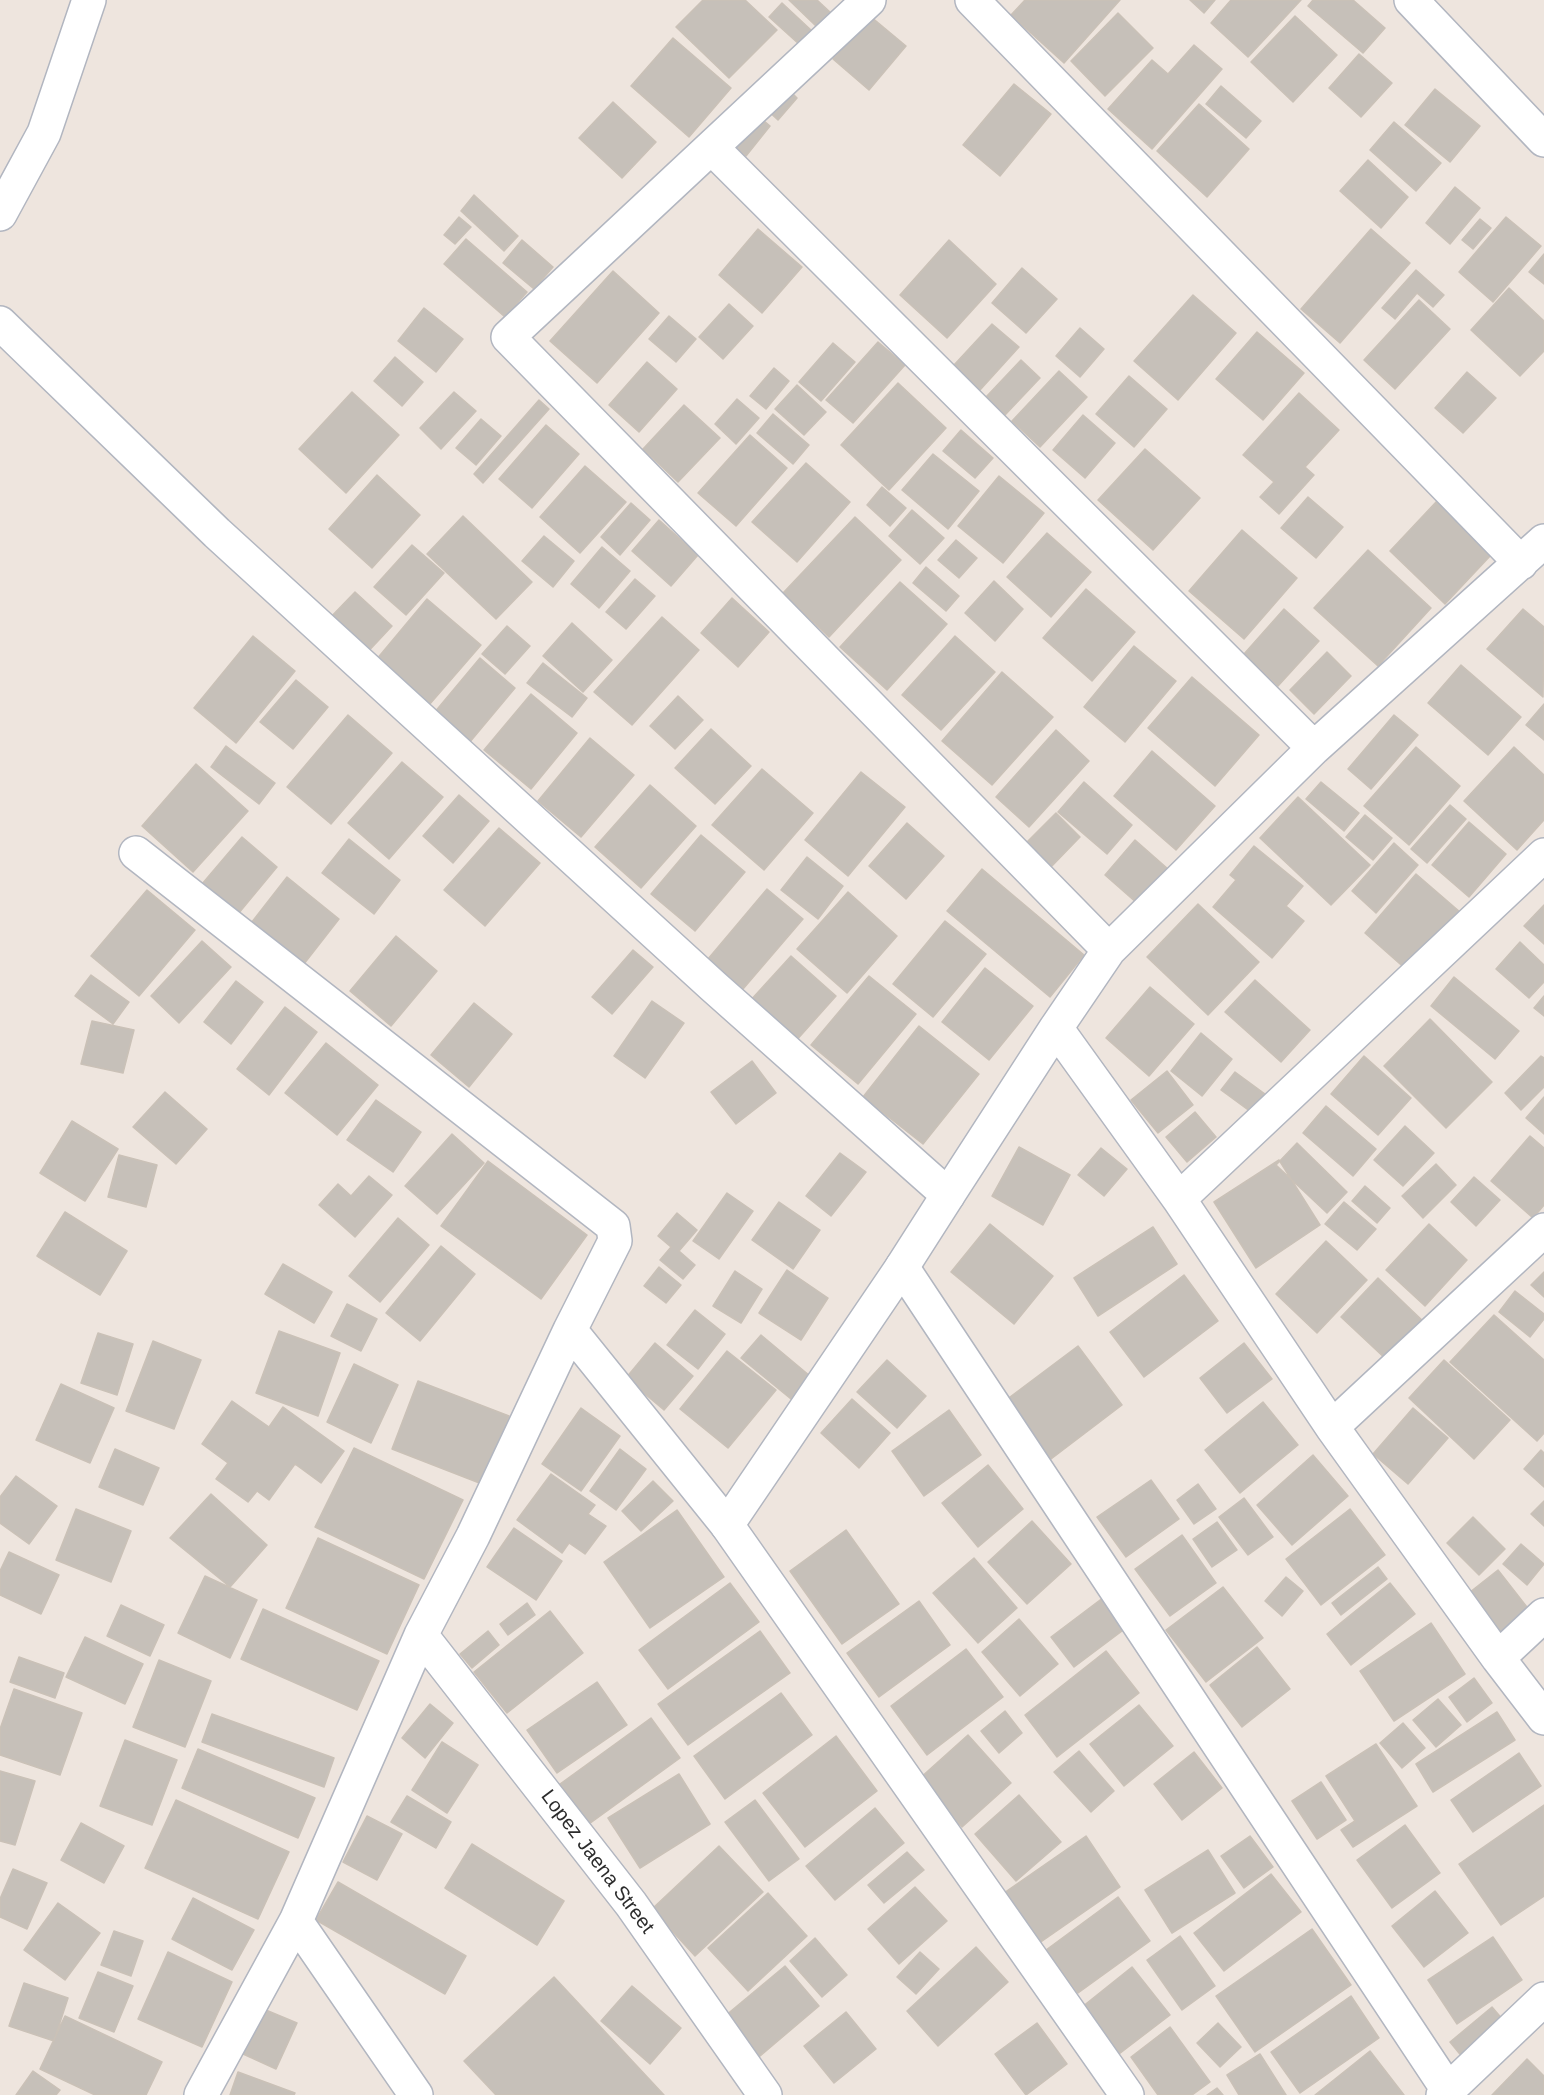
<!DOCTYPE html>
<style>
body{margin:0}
canvas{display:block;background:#eee5de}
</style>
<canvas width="1544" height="2095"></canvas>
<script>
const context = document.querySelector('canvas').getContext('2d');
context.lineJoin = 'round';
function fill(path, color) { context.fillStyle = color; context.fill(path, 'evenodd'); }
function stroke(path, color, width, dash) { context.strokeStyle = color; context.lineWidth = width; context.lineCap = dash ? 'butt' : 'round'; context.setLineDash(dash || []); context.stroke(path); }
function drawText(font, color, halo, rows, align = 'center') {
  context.font = font + ' Helvetica,sans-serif'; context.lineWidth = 5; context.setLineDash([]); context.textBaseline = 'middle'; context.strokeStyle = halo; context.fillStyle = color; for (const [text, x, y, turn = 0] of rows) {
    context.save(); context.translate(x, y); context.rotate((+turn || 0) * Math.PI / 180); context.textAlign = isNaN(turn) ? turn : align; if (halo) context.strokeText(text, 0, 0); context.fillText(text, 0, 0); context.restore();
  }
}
const building = new Path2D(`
 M703 0H745L777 30 729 78 676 27Z
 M789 0H817L831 13 817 27Z
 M1025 0H1120L1064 63 1011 15Z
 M1190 0H1215L1204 13Z
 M1231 0H1301L1248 57 1211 23Z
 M1313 0H1353L1385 28 1363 53 1308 6Z
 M782 3 812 31 800 45 769 17Z
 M1118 13 1153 48 1105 96 1071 61Z
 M870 16 906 46 869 90 833 59Z
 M1295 16 1337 55 1293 102 1251 62Z
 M673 38 731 88 689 137 631 86Z
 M1194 45 1222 69 1152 149 1108 109 1152 60 1168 74Z
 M1359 54 1392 83 1361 117 1329 88Z
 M1014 84 1051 114 1000 176 963 145Z
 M785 86 797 98 778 120 765 108Z
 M1221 86 1261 121 1246 138 1206 104Z
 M1435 89 1480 126 1450 162 1405 125Z
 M613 102 656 142 622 178 579 138Z
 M1199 104 1249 149 1207 197 1157 151Z
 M757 115 770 126 746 156 732 145Z
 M1394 122 1441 163 1416 191 1370 150Z
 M1368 160 1408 197 1381 228 1340 191Z
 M1455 187 1480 208 1450 244 1426 223Z
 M474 195 518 236 504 251 461 211Z
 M459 217 471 227 455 244 444 235Z
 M1506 217 1541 246 1493 302 1459 272Z
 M1480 219 1491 228 1473 249 1462 240Z
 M758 229 802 267 762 313 719 275Z
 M1371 229 1410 263 1340 343 1301 309Z
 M466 239 527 292 505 317 444 264Z
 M522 240 553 267 534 289 503 263Z
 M949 240 996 284 947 338 900 295Z
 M1544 254V284L1529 272Z
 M1022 268 1057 299 1026 333 992 303Z
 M1416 270 1444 295 1433 307 1417 293 1395 319 1382 308Z
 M613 271 659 313 597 383 550 341Z
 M1509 288 1544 321V351L1520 376 1471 330Z
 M1193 295 1236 333 1178 400 1134 361Z
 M1419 300 1450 329 1395 389 1364 360Z
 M729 304 753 326 723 359 699 337Z
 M424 308 463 339 436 372 398 341Z
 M669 316 696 339 676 362 649 339Z
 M992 324 1019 347 980 390 954 365Z
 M1080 328 1104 349 1080 377 1056 356Z
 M1257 332 1304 373 1263 420 1216 379Z
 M878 342 905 365 853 423 826 400Z
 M833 343 855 362 821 401 799 382Z
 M395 357 423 382 402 406 374 381Z
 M1021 360 1040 378 1005 415 986 397Z
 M647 362 677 389 639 432 609 405Z
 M774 368 789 381 766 409 750 396Z
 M1059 371 1087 397 1040 447 1012 421Z
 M1467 372 1496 398 1463 433 1435 408Z
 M1129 376 1167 409 1134 447 1096 414Z
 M898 383 946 428 889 490 841 445Z
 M797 385 826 412 804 435 775 409Z
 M352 392 399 435 346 493 299 449Z
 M454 392 476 411 441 449 420 428Z
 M1299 393 1339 430 1305 467 1314 475 1279 514 1260 497 1274 482 1243 455Z
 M737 399 759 418 736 444 715 424Z
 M539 400 549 409 483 483 474 474Z
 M684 405 720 438 678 482 643 449Z
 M773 414 809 445 793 464 757 433Z
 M1083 415 1115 443 1085 478 1053 450Z
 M481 419 501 436 476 465 456 448Z
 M546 425 579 454 532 508 499 479Z
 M961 430 993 458 975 478 943 451Z
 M750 435 787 468 736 526 698 493Z
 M1145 449 1200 498 1153 550 1098 500Z
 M933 454 979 491 948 529 902 490Z
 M806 463 850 502 797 562 752 522Z
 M585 466 626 502 580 553 540 517Z
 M377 475 420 515 372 568 329 529Z
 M999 476 1044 513 1003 563 958 526Z
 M882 487 906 508 890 526 867 505Z
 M1308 497 1343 527 1316 558 1281 528Z
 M1437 501 1492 554 1445 604 1390 551Z
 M631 503 650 520 620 555 601 537Z
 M912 510 944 538 920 564 889 536Z
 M463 516 532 582 496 619 427 554Z
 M855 517 901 560 829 637 783 593Z
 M659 520 698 555 671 586 632 551Z
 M1242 530 1297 578 1244 639 1189 591Z
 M1047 533 1091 572 1051 617 1007 577Z
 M544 536 574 561 553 587 522 561Z
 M956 540 977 558 959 578 938 560Z
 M412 545 444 573 406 615 374 587Z
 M602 547 630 571 599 608 571 584Z
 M1368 550 1431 608 1378 666 1314 608Z
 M926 567 959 596 946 611 913 583Z
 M635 579 655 596 626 629 606 612Z
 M994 581 1023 609 995 641 965 613Z
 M900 582 947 624 887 690 840 647Z
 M1086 589 1135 632 1092 681 1043 638Z
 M355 592 392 626 363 657 326 622Z
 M732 598 769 632 738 667 701 633Z
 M427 599 481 645 429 705 376 660Z
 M1284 609 1319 641 1278 686 1244 654Z
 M1523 609 1544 627 1543 697 1487 649Z
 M662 617 699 650 632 725 594 692Z
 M572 623 612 660 583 692 543 656Z
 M507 626 530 646 505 674 482 654Z
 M253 636 295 671 236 743 194 708Z
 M955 636 995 672 941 730 902 695Z
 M1134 646 1176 681 1125 742 1084 707Z
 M1327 652 1351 676 1314 714 1290 690Z
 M480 658 515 688 469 743 434 713Z
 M543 663 587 698 572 717 527 683Z
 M1461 665 1521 717 1488 755 1428 703Z
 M1002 672 1053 717 992 785 942 741Z
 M1192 677 1259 735 1215 786 1148 728Z
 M296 680 328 707 293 749 260 722Z
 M531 694 577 733 531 789 484 750Z
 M678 696 703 720 675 749 650 726Z
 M1544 704V740L1526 725Z
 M348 715 392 753 331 824 287 787Z
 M1394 715 1418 735 1371 789 1348 769Z
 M711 729 751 766 715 804 675 768Z
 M1056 730 1089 761 1029 827 996 797Z
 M590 738 634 775 581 837 538 801Z
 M226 746 275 783 259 804 211 767Z
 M1416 747 1460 786 1409 845 1364 806Z
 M1514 747 1544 775V820L1517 850 1464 801Z
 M1152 751 1215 806 1176 850 1114 796Z
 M402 762 443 797 389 859 348 823Z
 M196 764 248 811 193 872 142 826Z
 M762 769 813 813 764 870 712 825Z
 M861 772 905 807 848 876 805 840Z
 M1084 782 1132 825 1107 854 1058 812Z
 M1321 782 1359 813 1344 831 1306 799Z
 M650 785 696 826 641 888 595 847Z
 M459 795 489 821 453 863 423 836Z
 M1298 797 1370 865 1331 905 1260 838Z
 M1450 805 1466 819 1427 863 1411 849Z
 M1056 813 1080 837 1049 869 1024 845Z
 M1365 815 1392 838 1373 860 1346 837Z
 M1469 822 1506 854 1469 897 1432 865Z
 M907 823 944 856 906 899 869 866Z
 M499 828 540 863 485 926 444 890Z
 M701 835 745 872 695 931 651 894Z
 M242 837 277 867 238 914 202 884Z
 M349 839 400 880 374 914 322 873Z
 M1135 840 1168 869 1138 904 1105 875Z
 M1394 843 1418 865 1376 913 1352 891Z
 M1254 846 1303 886 1286 906 1304 921 1272 958 1213 907 1236 880 1230 875Z
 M807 857 843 886 818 919 781 890Z
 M982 869 1084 955 1050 997 947 911Z
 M1416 874 1460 912 1408 971 1365 933Z
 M287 877 339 919 300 969 248 927Z
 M767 889 803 919 743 989 708 959Z
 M147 890 195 930 139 996 91 956Z
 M848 892 897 936 847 993 797 949Z
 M1198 904 1259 962 1208 1015 1147 957Z
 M1544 905V944L1524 926Z
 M945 921 986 954 933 1017 893 984Z
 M396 936 437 971 391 1026 350 991Z
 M202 941 231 967 179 1023 151 996Z
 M1520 942 1544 965V982L1529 998 1496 969Z
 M633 950 653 967 612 1014 592 997Z
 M791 956 836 996 794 1043 749 1002Z
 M985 968 1033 1006 989 1060 942 1022Z
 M91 975 129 1002 113 1024 75 996Z
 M869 976 916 1014 858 1084 811 1045Z
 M1454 977 1519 1031 1495 1059 1431 1006Z
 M1255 980 1310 1030 1281 1062 1225 1012Z
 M236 981 263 1002 231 1044 204 1022Z
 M1150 987 1194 1024 1149 1076 1106 1038Z
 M1544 996V1016L1534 1008Z
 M652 1001 684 1023 645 1078 614 1056Z
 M474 1003 512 1034 469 1087 431 1055Z
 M285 1007 317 1032 269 1095 237 1069Z
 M1430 1019 1492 1082 1446 1128 1384 1066Z
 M92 1021 134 1030 123 1073 81 1064Z
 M919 1026 979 1074 923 1144 863 1097Z
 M1201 1033 1232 1059 1202 1096 1171 1071Z
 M326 1043 378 1085 337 1135 285 1093Z
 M1364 1056 1411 1098 1378 1135 1331 1094Z
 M1541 1056 1544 1058V1087L1521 1110 1505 1093Z
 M752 1061 776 1093 736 1124 711 1092Z
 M1167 1071 1193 1105 1158 1133 1131 1100Z
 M1235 1072 1265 1094 1251 1112 1221 1090Z
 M165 1092 207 1129 176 1164 133 1127Z
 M1544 1097V1134L1526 1118Z
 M376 1100 421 1132 393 1172 347 1140Z
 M1326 1106 1376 1149 1353 1176 1303 1133Z
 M1195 1112 1216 1137 1187 1162 1166 1137Z
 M72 1121 118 1149 85 1201 40 1173Z
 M1405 1126 1434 1153 1403 1186 1374 1160Z
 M452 1134 484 1163 437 1214 405 1186Z
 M1530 1136 1544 1148V1205L1533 1218 1491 1181Z
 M1297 1143 1347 1192 1327 1213 1276 1165Z
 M1019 1147 1070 1175 1043 1225 992 1196Z
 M1101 1148 1127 1169 1104 1196 1078 1175Z
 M840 1153 866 1172 831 1216 806 1196Z
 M119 1155 157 1165 146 1207 108 1197Z
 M1279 1160 1320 1225 1256 1268 1214 1202Z
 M488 1161 587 1235 541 1299 441 1226Z
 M1436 1164 1456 1185 1423 1218 1402 1196Z
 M369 1176 392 1195 355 1237 319 1205 338 1184 351 1196Z
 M1474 1177 1500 1200 1476 1226 1451 1202Z
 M1365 1186 1390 1208 1377 1223 1352 1201Z
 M727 1193 753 1211 719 1259 693 1241Z
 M779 1202 820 1230 793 1269 752 1240Z
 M1344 1202 1376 1229 1357 1250 1325 1224Z
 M65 1212 127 1251 100 1295 37 1256Z
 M677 1213 697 1230 679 1251 695 1265 683 1279 660 1260 671 1247 658 1236Z
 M398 1218 429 1245 380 1302 349 1276Z
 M990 1224 1053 1276 1014 1324 951 1272Z
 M1429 1224 1467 1260 1425 1306 1386 1270Z
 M1153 1227 1177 1264 1098 1316 1074 1278Z
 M1326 1241 1367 1280 1317 1333 1276 1294Z
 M441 1246 475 1274 420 1341 386 1313Z
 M283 1264 332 1292 314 1323 265 1294Z
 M659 1267 681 1285 666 1303 644 1286Z
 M787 1270 828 1298 801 1340 759 1313Z
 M735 1271 762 1289 741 1323 713 1306Z
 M1544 1272V1297L1531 1285Z
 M1184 1275 1218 1321 1144 1377 1110 1332Z
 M1378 1278 1426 1324 1389 1362 1341 1317Z
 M1515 1291 1544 1314V1319L1530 1337 1499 1312Z
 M347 1304 377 1319 361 1351 331 1336Z
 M695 1310 725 1334 698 1369 667 1345Z
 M1494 1315 1544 1360V1433L1537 1441 1450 1362Z
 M279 1331 340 1353 318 1416 256 1393Z
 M98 1333 133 1344 117 1395 81 1383Z
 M761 1335 810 1376 791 1399 741 1358Z
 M153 1341 201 1360 174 1429 126 1411Z
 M655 1343 693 1376 664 1410 626 1378Z
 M1244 1343 1272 1379 1227 1413 1200 1378Z
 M1078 1346 1122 1405 1051 1459 1006 1400Z
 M727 1351 776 1390 728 1448 680 1409Z
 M887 1360 926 1396 897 1428 857 1392Z
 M1444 1360 1510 1420 1474 1459 1409 1398Z
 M354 1364 398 1385 371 1443 327 1422Z
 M418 1381 509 1416 482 1484 392 1449Z
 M61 1384 114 1408 90 1463 36 1440Z
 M852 1399 890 1433 859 1468 821 1433Z
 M232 1401 269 1427 283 1407 344 1451 321 1483 295 1464 269 1500 257 1491 248 1502 216 1479 228 1463 202 1444Z
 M1263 1402 1298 1445 1240 1493 1205 1450Z
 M581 1408 620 1436 581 1491 542 1464Z
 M1413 1408 1448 1438 1408 1484 1373 1454Z
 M949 1410 981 1455 924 1496 892 1451Z
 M354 1448 463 1500 424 1579 315 1527Z
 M115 1449 159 1468 143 1505 99 1487Z
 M620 1449 646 1469 616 1510 590 1491Z
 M1541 1450 1544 1453V1487L1524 1469Z
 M1313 1455 1348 1496 1292 1545 1257 1505Z
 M988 1465 1023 1509 978 1547 942 1503Z
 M551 1474 595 1505 588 1514 606 1526 585 1554 569 1543 562 1553 517 1520Z
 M16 1476 57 1506 29 1544 0 1523V1497Z
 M1151 1480 1179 1519 1126 1557 1097 1517Z
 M653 1481 673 1501 641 1531 622 1511Z
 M1198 1484 1216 1509 1194 1524 1177 1500Z
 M211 1494 267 1545 230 1587 170 1538Z
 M1244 1498 1273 1537 1248 1555 1219 1517Z
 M1544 1501V1526L1531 1514Z
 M76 1509 131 1531 111 1582 56 1560Z
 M1350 1509 1385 1555 1321 1605 1286 1559Z
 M677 1510 724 1577 650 1628 604 1562Z
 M1473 1517 1505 1549 1479 1575 1447 1543Z
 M1032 1521 1071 1564 1027 1604 988 1562Z
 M1217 1522 1237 1550 1212 1567 1193 1539Z
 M514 1528 562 1561 536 1600 487 1567Z
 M846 1530 899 1604 842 1644 790 1571Z
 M1182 1535 1216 1583 1170 1616 1135 1569Z
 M318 1538 419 1585 387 1654 286 1608Z
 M1521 1544 1544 1564 1527 1585 1503 1564Z
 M9 1552 59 1575 41 1614 0 1595V1571Z
 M974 1558 1017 1608 978 1643 933 1593Z
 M1378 1567 1387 1579 1341 1615 1332 1603Z
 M1498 1570 1530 1611 1497 1636 1465 1596Z
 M205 1576 257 1600 230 1658 178 1633Z
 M1286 1577 1303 1591 1282 1616 1265 1601Z
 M730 1583 759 1622 668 1689 639 1650Z
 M1390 1583 1415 1614 1351 1665 1327 1634Z
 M1223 1587 1263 1638 1206 1682 1166 1630Z
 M1108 1594 1130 1625 1074 1667 1051 1637Z
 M919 1601 950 1645 879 1697 847 1653Z
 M527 1603 535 1615 508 1635 500 1624Z
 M121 1605 164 1625 150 1656 107 1636Z
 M263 1609 379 1661 357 1710 241 1659Z
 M550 1611 583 1653 507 1713 474 1672Z
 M1019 1619 1058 1664 1020 1696 982 1652Z
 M1431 1623 1465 1674 1394 1721 1360 1671Z
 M488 1631 499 1645 472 1668 460 1654Z
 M760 1631 790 1673 688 1745 658 1704Z
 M85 1637 143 1664 125 1704 66 1677Z
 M1257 1647 1290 1689 1242 1727 1210 1685Z
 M966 1649 1003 1697 927 1755 891 1706Z
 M1106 1651 1139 1693 1057 1757 1025 1715Z
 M19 1657 64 1673 55 1698 10 1682Z
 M159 1660 211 1681 185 1747 133 1727Z
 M1474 1678 1492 1703 1467 1722 1449 1697Z
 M597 1682 627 1725 557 1773 527 1730Z
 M14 1689 82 1713 60 1775 0 1755V1729Z
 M781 1693 812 1735 725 1799 694 1756Z
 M1438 1699 1461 1725 1436 1747 1413 1720Z
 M430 1704 453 1723 425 1758 402 1738Z
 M1139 1705 1173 1746 1124 1786 1090 1744Z
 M1005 1711 1022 1733 999 1753 981 1731Z
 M1497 1712 1515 1740 1433 1792 1416 1764Z
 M212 1714 334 1758 324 1787 202 1742Z
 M651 1718 680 1758 589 1824 560 1784Z
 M1403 1723 1425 1748 1402 1768 1380 1743Z
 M968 1735 1011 1783 962 1827 919 1779Z
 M836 1736 877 1791 805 1847 763 1793Z
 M125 1740 177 1760 152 1825 100 1806Z
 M442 1742 478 1765 447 1813 412 1790Z
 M1376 1744 1417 1806 1353 1847 1341 1830 1355 1821 1326 1776Z
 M198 1749 315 1798 298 1838 182 1788Z
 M1079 1751 1114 1791 1091 1812 1054 1772Z
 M1194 1752 1222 1788 1182 1820 1154 1784Z
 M1519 1753 1541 1786 1473 1832 1451 1800Z
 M0 1771 35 1781 15 1845 0 1841Z
 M679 1774 710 1824 640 1868 608 1818Z
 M1321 1782 1346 1820 1317 1839 1292 1801Z
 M1019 1795 1061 1842 1016 1881 975 1834Z
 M407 1796 451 1822 436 1848 391 1822Z
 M176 1800 289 1852 258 1919 145 1868Z
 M755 1800 799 1859 769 1881 725 1822Z
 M1544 1805V1896L1501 1925 1459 1864Z
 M875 1808 904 1843 835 1900 806 1866Z
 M367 1816 402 1834 377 1880 343 1862Z
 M81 1823 124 1846 104 1883 61 1860Z
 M1405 1825 1440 1873 1392 1908 1357 1860Z
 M1086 1836 1120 1887 1035 1946 1001 1895Z
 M1250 1836 1273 1867 1244 1888 1221 1856Z
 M472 1844 564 1901 537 1945 445 1888Z
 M719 1846 763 1892 695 1956 652 1909Z
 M1208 1850 1235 1893 1172 1933 1145 1890Z
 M907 1852 924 1870 884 1903 868 1885Z
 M13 1869 47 1883 27 1929 0 1917V1899Z
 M1271 1874 1301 1912 1224 1971 1194 1933Z
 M338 1882 466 1956 445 1994 316 1920Z
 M915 1887 947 1921 899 1964 868 1929Z
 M1435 1891 1468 1933 1424 1967 1392 1926Z
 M768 1893 807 1936 748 1991 708 1948Z
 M1118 1897 1150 1941 1078 1993 1046 1950Z
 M193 1898 254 1930 232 1970 172 1939Z
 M58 1903 100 1933 65 1980 24 1950Z
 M1312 1929 1351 1985 1255 2052 1216 1996Z
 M114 1931 143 1941 131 1976 101 1965Z
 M1180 1936 1215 1986 1182 2010 1147 1960Z
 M1493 1937 1522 1980 1457 2024 1428 1980Z
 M815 1938 847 1975 822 1997 790 1961Z
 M976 1947 1008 1982 938 2046 907 2011Z
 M168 1952 232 1982 202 2047 138 2019Z
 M920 1952 939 1969 916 1994 897 1977Z
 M785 1966 819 2006 753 2062 719 2021Z
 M1132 1967 1170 2015 1119 2054 1082 2007Z
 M98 1972 133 1986 114 2032 79 2018Z
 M554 1977 664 2095H496L464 2061Z
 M24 1983 68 1998 54 2041 9 2026Z
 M632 1986 681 2028 650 2064 601 2021Z
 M1351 1996 1379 2038 1300 2093 1271 2052Z
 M1492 2007 1510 2028 1468 2064 1450 2042Z
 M261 2008 297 2023 276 2069 241 2053Z
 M846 2012 876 2049 834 2083 804 2046Z
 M65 2016 162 2062 146 2095H95L40 2069Z
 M1037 2023 1067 2064 1026 2095 995 2054Z
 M1218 2023 1241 2047 1220 2067 1197 2043Z
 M1170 2027 1210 2082 1192 2095H1158L1131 2057Z
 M1370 2051 1404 2095H1315Z
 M1260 2054 1286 2095H1239L1227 2075Z
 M1527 2059 1544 2076V2095H1492Z
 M33 2071 60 2090 56 2095H16Z
 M238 2072 295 2093 294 2095H230Z
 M1217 2088 1223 2095H1207Z`);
fill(building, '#c6c0b9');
stroke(building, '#cac1b7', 1.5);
const street = new Path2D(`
 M869 0 508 337 1109 950
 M972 0 1521 563
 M1411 0 1544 140
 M712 148 1314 748
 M136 853 613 1226 615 1241 570 1330 473 1536 421 1635 296 1921 201 2095
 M1056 1028 1179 1199 1332 1427 1498 1658 1544 1718
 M948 1195 1056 1028 1109 950 1314 748 1544 541
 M1179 1199 1544 855
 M902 1267 1448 2090
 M570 1330 727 1525
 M1332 1427 1544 1230
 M421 1635 631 1904 765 2095
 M1498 1658 1544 1615
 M296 1921 416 2095
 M1443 2095 1544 1999`);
const secondary = new Path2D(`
 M0 214 44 133 89 0
 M0 323 217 533 713 986 948 1195 902 1267 727 1525 1127 2095`);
stroke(street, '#b2b6c0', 36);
stroke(secondary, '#b2b6c0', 36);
stroke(street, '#fff', 33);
stroke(secondary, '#fff', 33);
drawText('20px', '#2c2c2c', '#fff', [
 ["Lopez Jaena Street",597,1862,53]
]);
</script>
